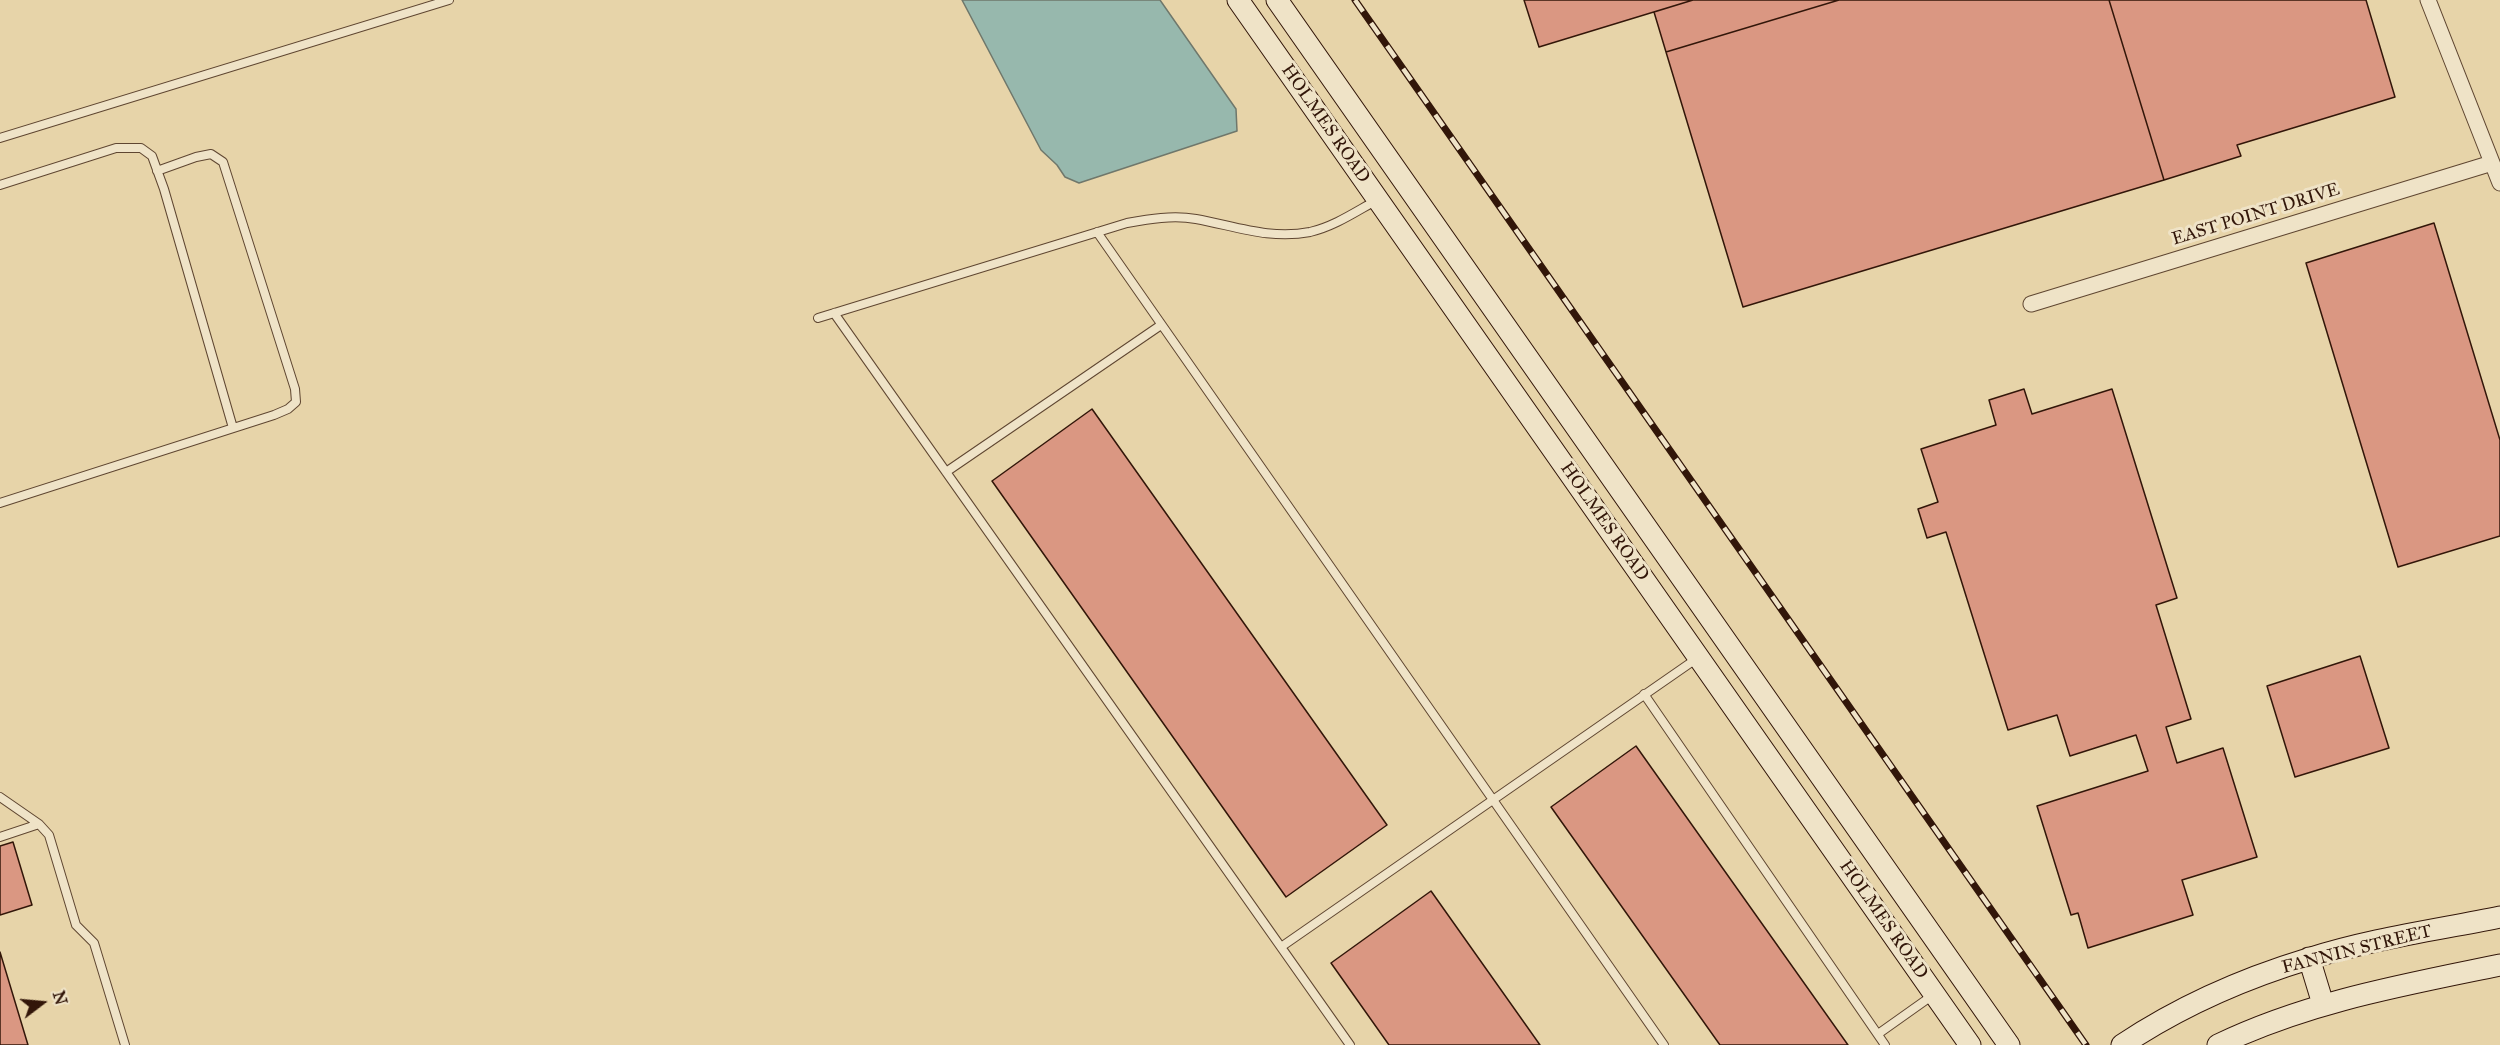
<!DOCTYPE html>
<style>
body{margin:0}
#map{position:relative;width:2500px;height:1045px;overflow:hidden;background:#e7d4a9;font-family:"IM FELL Great Primer",serif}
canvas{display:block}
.north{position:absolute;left:12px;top:973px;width:60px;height:60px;-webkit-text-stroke:4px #efe3c7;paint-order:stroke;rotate:74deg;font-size:16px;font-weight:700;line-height:24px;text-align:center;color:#321609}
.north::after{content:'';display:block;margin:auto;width:21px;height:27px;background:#321609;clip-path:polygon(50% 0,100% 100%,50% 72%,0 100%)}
</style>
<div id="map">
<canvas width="2500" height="1045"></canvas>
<div class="north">N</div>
</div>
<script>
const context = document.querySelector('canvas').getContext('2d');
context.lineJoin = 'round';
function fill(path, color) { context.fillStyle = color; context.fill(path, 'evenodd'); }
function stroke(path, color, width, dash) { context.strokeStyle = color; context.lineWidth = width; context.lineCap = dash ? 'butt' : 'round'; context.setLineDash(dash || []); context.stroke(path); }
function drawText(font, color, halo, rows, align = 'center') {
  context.font = font + ' "IM FELL Great Primer",serif'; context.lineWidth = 6; context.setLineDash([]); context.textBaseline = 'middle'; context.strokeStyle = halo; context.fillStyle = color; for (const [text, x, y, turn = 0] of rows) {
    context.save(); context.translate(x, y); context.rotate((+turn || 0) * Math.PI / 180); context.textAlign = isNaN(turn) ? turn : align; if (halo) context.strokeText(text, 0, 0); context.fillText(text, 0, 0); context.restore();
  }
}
const water = new Path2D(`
 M962 0H1160L1236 109 1237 131 1079 183 1065 177 1057 165 1041 150Z`);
fill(water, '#97b8ad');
stroke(water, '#6f776b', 1.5);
const building = new Path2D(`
 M1524 0H1693L1539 47Z
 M1693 0H1839L1666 52 1654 12Z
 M1839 0H2109L2164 180 1743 307 1666 52Z
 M2109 0H2366L2395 97 2237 145 2241 156 2164 180Z
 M2434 223 2500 440V536L2398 567 2306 263Z
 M2024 389 2032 414 2112 389 2177 598 2156 605 2191 719 2166 727 2177 763 2223 748 2257 857 2182 880 2193 915 2088 948 2078 913 2071 915 2037 806 2148 771 2136 735 2070 756 2057 715 2008 730 1946 532 1927 538 1918 509 1938 502 1921 449 1996 425 1989 400Z
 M1092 409 1387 825 1286 897 992 481Z
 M2360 656 2389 748 2295 777 2267 686Z
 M1636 746 1848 1045H1720L1551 807Z
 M13 842 32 905 0 915V846Z
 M1431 891 1540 1045H1389L1331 963Z
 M0 952 28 1045H0Z`);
fill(building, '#da9782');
stroke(building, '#321609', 1.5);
const service = new Path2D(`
 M0 138 449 0
 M0 185 116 148H141L152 156 164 189 233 428
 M1097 232 1664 1045
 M834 313 1350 1045
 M818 318 1127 223C1149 219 1173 215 1196 219 1235 226 1270 240 1310 232 1335 226 1355 212 1377 200
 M946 472 1161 325
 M0 503 274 415 288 409 296 402 295 389 223 162 211 154 196 157 157 171
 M1644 694 1885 1045
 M0 797 39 824 49 835 76 925 94 943 125 1045
 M0 837 39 824
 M1281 947 1696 659
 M1878 1034 1933 995`);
const minor = new Path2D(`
 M2428 0 2500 183
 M2031 304 2492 163`);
const secondary = new Path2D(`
 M1238 0 1970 1045
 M1277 0 2009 1045
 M2309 958 2323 1004
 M2122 1045C2179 1007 2242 979 2308 959 2370 939 2436 930 2500 917
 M2218 1045C2307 1002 2403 985 2500 965`);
stroke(service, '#5f4631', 10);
stroke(minor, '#5f4631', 17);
stroke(secondary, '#321609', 23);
stroke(service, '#efe3c7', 8);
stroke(minor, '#efe3c7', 15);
stroke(secondary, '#efe3c7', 21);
const rail = new Path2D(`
 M1355 0 2086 1045`);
stroke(rail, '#321609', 7);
stroke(rail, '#efe3c7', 4.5, [14]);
drawText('18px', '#321609', '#efe3c7', [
 ["HOLMES ROAD",1325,124,55],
 ["EAST POINT DRIVE",2256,215,-17],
 ["HOLMES ROAD",1604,522,55],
 ["HOLMES ROAD",1883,920,55],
 ["FANNIN STREET",2357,950,-14]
]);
</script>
